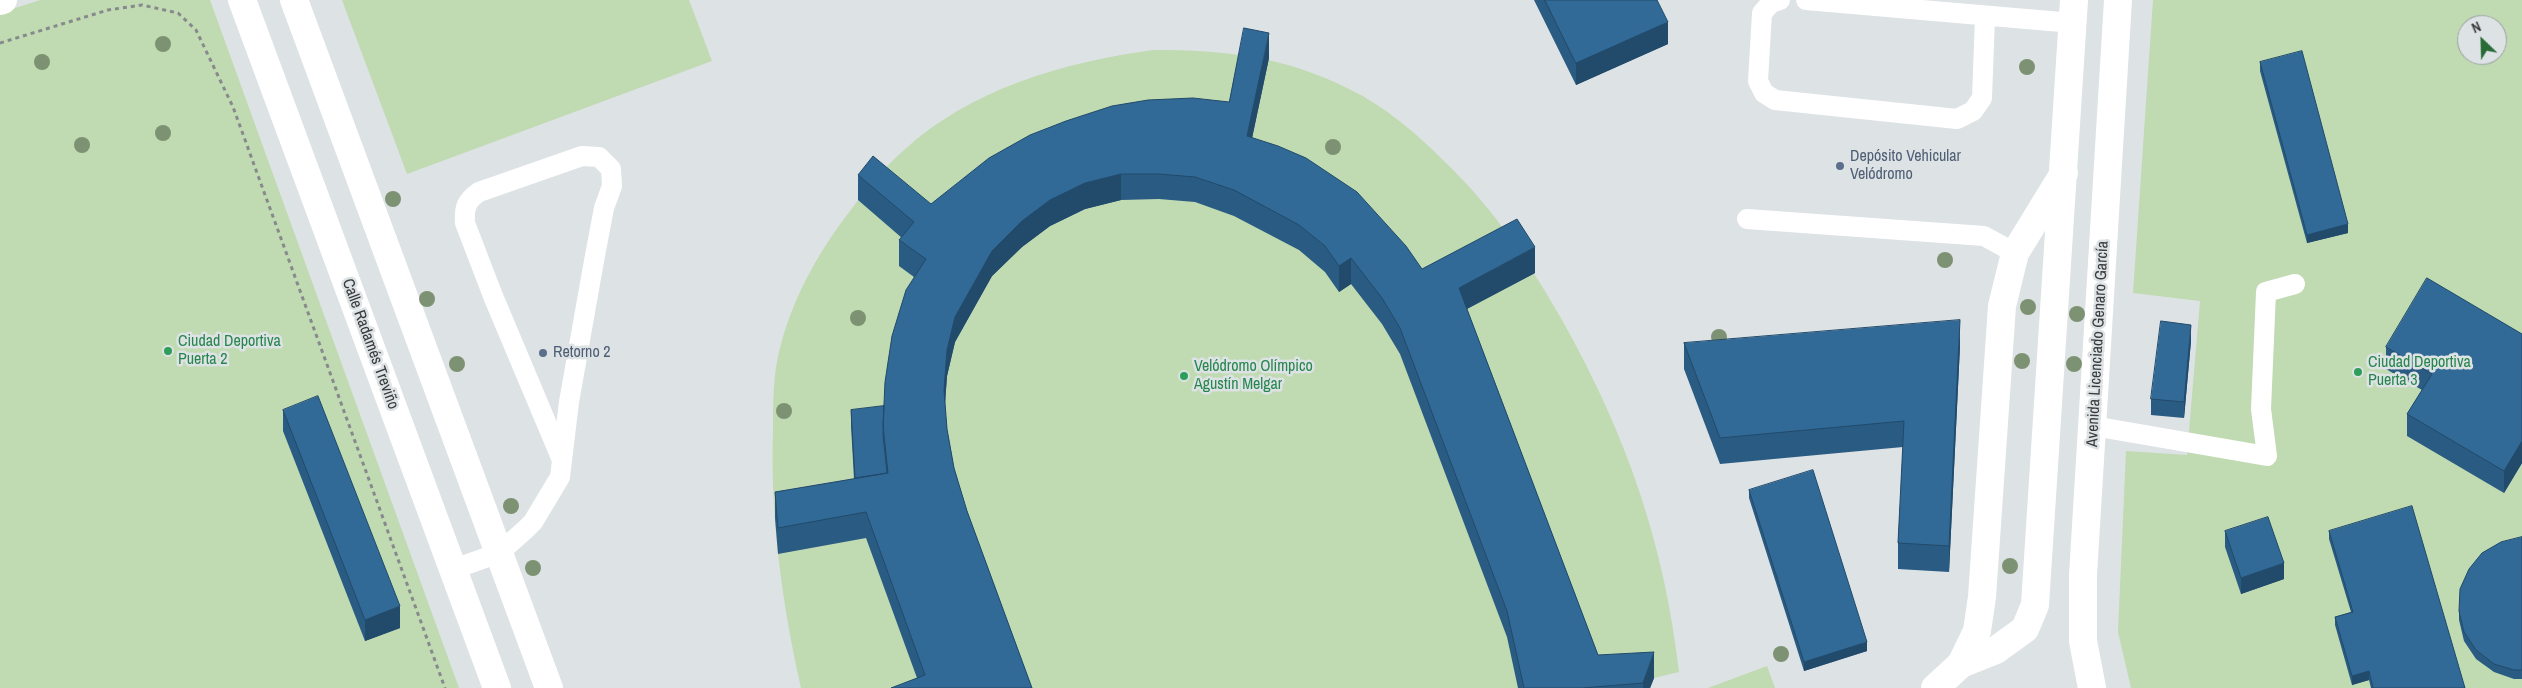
<!DOCTYPE html>
<meta charset="utf-8">
<style>
body{margin:0}
#map{position:relative;width:2522px;height:688px;overflow:hidden;background:#dde2e5;font-family:"Archivo Narrow",sans-serif}
canvas{display:block}
.north{position:absolute;left:2457px;top:15px;width:50px;height:50px;box-sizing:border-box;background:#dde2e5;border:1px solid #9b9fa1;border-radius:50%;rotate:336deg;font-size:14px;font-weight:700;line-height:20px;text-align:center;color:#383a3b}
.north::after{content:'';display:block;margin:auto;width:18px;height:22px;background:#286b36;clip-path:polygon(50% 0,100% 100%,50% 72%,0 100%)}
</style>
<div id="map">
<canvas width="2522" height="688"></canvas>
<div class="north">N</div>
</div>
<script>
const context = document.querySelector('canvas').getContext('2d');
context.lineJoin = 'round';
function fill(path, color) { context.fillStyle = color; context.fill(path, 'evenodd'); }
function stroke(path, color, width, dash) { context.strokeStyle = color; context.lineWidth = width; context.lineCap = dash ? 'butt' : 'round'; context.setLineDash(dash || []); context.stroke(path); }
function drawText(font, color, halo, rows, align = 'center') {
  context.font = font + ' "Archivo Narrow",sans-serif'; context.lineWidth = 5; context.setLineDash([]); context.textBaseline = 'middle'; context.strokeStyle = halo; context.fillStyle = color; for (const [text, x, y, turn = 0] of rows) {
    context.save(); context.translate(x, y); context.rotate((+turn || 0) * Math.PI / 180); context.textAlign = isNaN(turn) ? turn : align; if (halo) context.strokeText(text, 0, 0); context.fillText(text, 0, 0); context.restore();
  }
}
fill(new Path2D(`
 M40 0H210L459 688H0V13Z
 M342 0H689L712 61 407 174Z
 M2153 0H2522V688H2131L2118 632 2126 451 2187 455 2200 301 2133 293ZM2467 25H2497V55H2467Z
 M1153 50C1226 50 1283 56 1349 89 1385 106 1417 134 1445 162 1495 210 1528 261 1562 320 1626 434 1664 542 1679 672L1654 678 1650 688H801C782 603 770 516 773 429 773 403 773 374 780 348 792 301 815 258 844 219 862 195 880 171 903 151 970 89 1064 62 1153 50Z
 M1767 666 1775 688H1708Z`), '#c0dab2');
stroke(new Path2D(`
 M0 43 108 10 142 5 178 13 196 30 233 107 445 688`), '#878a8c', 3, [4, 4]);
stroke(new Path2D(`
 M1780 0 1771 3 1762 13 1758 81 1764 93 1775 100 1957 119 1973 111 1982 98 1985 17
 M1806 0 2073 23
 M1747 219 1984 236 2015 253
 M2093 426 2267 456 2261 409 2266 292 2295 284
 M454 569 499 553 526 529 533 522 560 477 569 402 594 261 604 208 612 186 611 169 599 157 582 156 479 192C466 201 464 208 465 223L493 296 562 460`), '#fff', 20);
stroke(new Path2D(`
 M242 0 497 688
 M294 0 549 688
 M0 1 3 0
 M1961 664 1977 631 1982 597 2002 306 2015 253 2064 173`), '#fff', 28);
stroke(new Path2D(`
 M1935 688 1961 664 1996 650 2025 629 2035 605 2074 0
 M2092 688 2083 641V575L2118 0`), '#fff', 28);
context.fillStyle = '#7d9272';
for (const [x, y] of [
 [163,44],
 [42,62],
 [2027,67],
 [163,133],
 [82,145],
 [1333,147],
 [393,199],
 [1945,260],
 [427,299],
 [2028,307],
 [2077,314],
 [858,318],
 [1719,337],
 [2022,361],
 [457,364],
 [2074,364],
 [784,411],
 [511,506],
 [2010,566],
 [533,568],
 [1781,654]
]) { context.beginPath(); context.arc(x, y, 8, 0, 2 * Math.PI); context.fill(); }
fill(new Path2D(`
 M1534 0H1657L1668 44 1576 85Z
 M1269 58 1252 138 1422 269 1535 273 1467 309 1598 655 1654 678 1650 688H1518L1507 637 1400 354 1382 324 1351 284 1339 292 1325 272 1299 250 1234 216 1195 202 1159 199 1121 200 1085 209 1050 226 1022 247 992 276 955 342 947 376 945 404 947 429 954 468 967 511 1032 688 917 678 866 538 778 554 775 518V492L854 479 851 426V410L884 406 914 277 899 266V240L902 238 858 200V175L931 204 1229 102Z
 M2260 62 2348 233 2307 243 2260 71Z
 M2522 334V463L2504 493 2407 436V414L2422 390 2386 369V347Z
 M2191 341 2184 418 2151 415V399Z
 M1684 343 1960 346 1949 572 1898 569V543L1903 447 1720 464 1684 369Z
 M283 410 400 628 365 641 283 431Z
 M1749 490 1867 651 1804 671 1749 498Z
 M2225 531 2284 579 2241 594 2225 547Z
 M2329 531 2465 688H2371L2369 680 2352 685 2335 625V617L2351 612 2329 539Z
 M2522 537V679H2514L2494 672 2476 659 2464 641 2459 620V611Z`), '#2a5b82');
fill(new Path2D(`
 M1668 22V44L1576 85V63Z
 M1269 33V58L1247 162V136Z
 M1121 174V200L1085 209 1050 226 1022 247 992 276 955 342 947 376 944 416V390L947 350 955 317 992 251 1022 221 1050 200 1085 183Z
 M2348 224V233L2307 243V235Z
 M1535 247V273L1459 313V288Z
 M1351 258V284L1339 292V266Z
 M1960 320V346L1949 572V546Z
 M2191 325V341L2184 418V402Z
 M2522 441V463L2504 493V471Z
 M2284 563V579L2241 594V578Z
 M400 606V628L365 641V620Z
 M1867 642V651L1804 671V662Z
 M1654 652V678L1650 688H1643V683Z
 M2369 671V680L2352 685V676Z`), '#224a6a');
const building = new Path2D(`
 M1545 0H1657L1668 22 1576 63Z
 M1244 28 1269 33 1247 136 1278 146 1306 158 1357 192 1406 246 1422 269 1517 219 1535 247 1459 288 1598 655 1654 652 1643 683 1582 688H1524L1507 611 1400 328 1382 298 1351 258 1339 266 1325 246 1299 225 1234 190 1195 177 1159 174H1121L1085 183 1050 200 1022 221 992 251 955 317 947 350 944 390 947 429 954 468 967 511 1032 688H891L925 675 866 512 778 528 775 492 888 473 883 425 885 382 892 336 906 290 926 259 899 240 914 222 858 175 873 156 931 204 989 158 1030 135 1066 121 1112 106 1148 100 1193 98 1229 102Z
 M2302 51 2348 224 2307 235 2260 62Z
 M2427 278 2522 334V441L2504 471 2407 414 2432 374 2386 347Z
 M1960 320 1949 546 1898 543 1904 421 1720 438 1684 343Z
 M2161 321 2191 325 2184 402 2151 399Z
 M318 396 400 606 365 620 283 410Z
 M884 406 883 435 887 473 855 478 851 410Z
 M1813 470 1867 642 1804 662 1749 490Z
 M2412 506 2465 688H2373L2369 671 2352 676 2335 617 2353 612 2329 531Z
 M2268 517 2284 563 2241 578 2225 531Z
 M2522 537V670H2514L2494 664 2476 650 2464 632 2459 611 2460 589 2469 569 2482 553 2501 542Z`);
fill(building, '#316a97');
stroke(building, '#224a6a', 1);
for (const [x, y, r, color] of [
 [1840,166,5,"#5c6f8a"],
 [168,351,5,"#2e9e5b"],
 [543,353,5,"#5c6f8a"],
 [2358,372,5,"#2e9e5b"],
 [1184,376,5,"#2e9e5b"]
]) { const dot = new Path2D(); dot.arc(x, y, r, 0, 2 * Math.PI); context.fillStyle = color; context.fill(dot); stroke(dot, '#dde2e5', 2); }
drawText('16px', '#4e5e75', '#dde2e5', [
 ["Depósito Vehicular",1850,157],
 ["Velódromo",1850,175],
 ["Retorno 2",553,353]
], 'left');
drawText('16px', '#27864d', '#dde2e5', [
 ["Ciudad Deportiva",178,342],
 ["Puerta 2",178,360],
 ["Ciudad Deportiva",2368,363],
 ["Puerta 3",2368,381],
 ["Velódromo Olímpico",1194,367],
 ["Agustín Melgar",1194,385]
], 'left');
drawText('16px', '#383a3b', '#dde2e5', [
 ["Calle Radamés Treviño",370,344,70],
 ["Avenida Licenciado Genaro García",2098,344,-87]
]);
</script>
